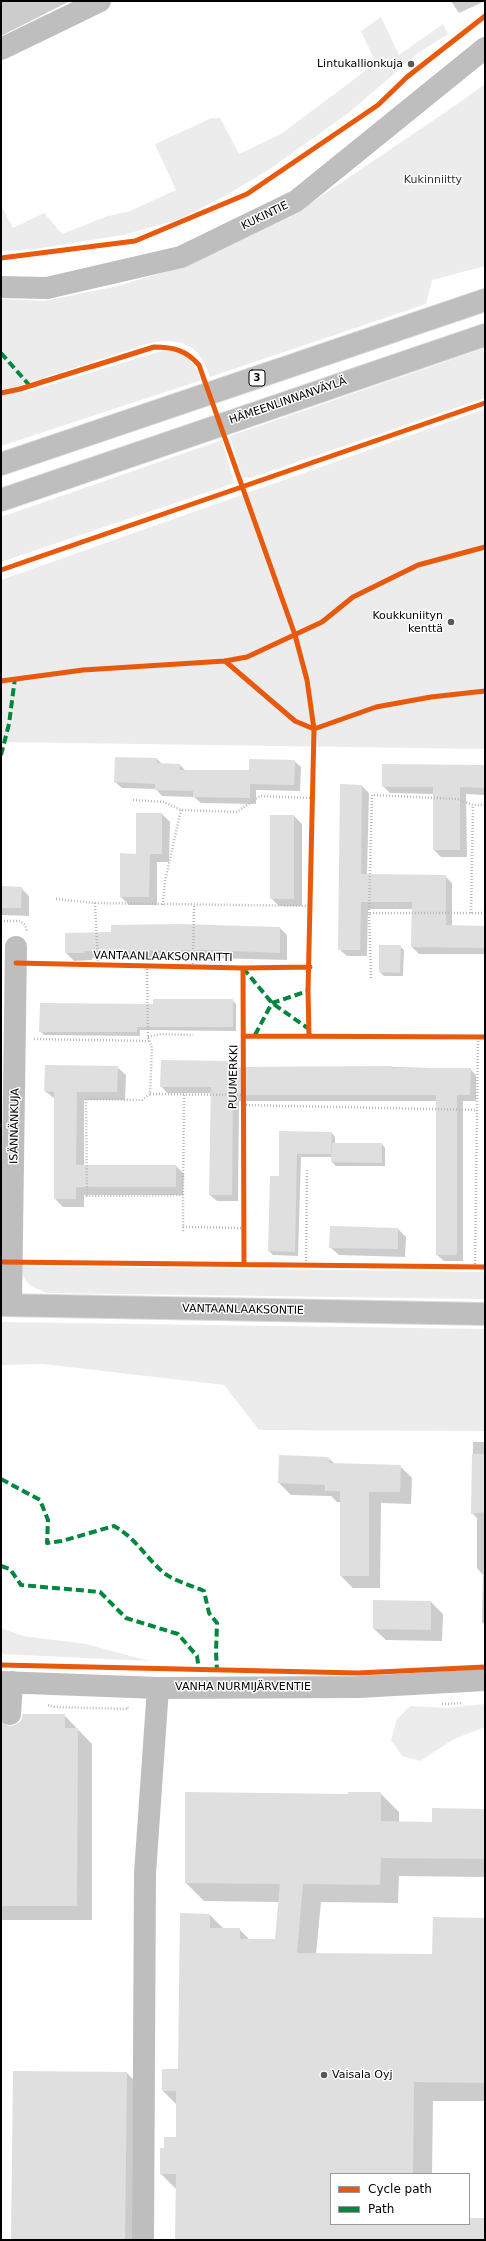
<!DOCTYPE html>
<meta charset="utf-8">
<style>
body{margin:0}
#map{position:relative;width:486px;height:2241px;overflow:hidden;background:#fff;font-family:"DejaVu Sans",sans-serif}
canvas{display:block}
.frame{position:absolute;inset:0;border:2px solid #000;pointer-events:none}
.legend{position:absolute;left:330px;top:2173px;width:140px;height:52px;box-sizing:border-box;background:#fff;border:1px solid #999;margin:0;padding:5px 7px;list-style:none;font-size:12px;color:#000}
.legend li{display:flex;align-items:center;gap:8px;height:20px}
.legend b{width:20px;border:1px solid #999}
</style>
<div id="map">
<canvas width="486" height="2241"></canvas>
<div class="frame"></div>
<ul class="legend">
<li><b style="height:5px;background:#e8590c"></b>Cycle path</li>
<li><b style="height:5px;background:#00873e"></b>Path</li>
</ul>
</div>
<script>
const context = document.querySelector('canvas').getContext('2d');
context.lineJoin = 'round';
function fill(path, color) { context.fillStyle = color; context.fill(path, 'evenodd'); }
function stroke(path, color, width, dash) { context.strokeStyle = color; context.lineWidth = width; context.lineCap = dash ? 'butt' : 'round'; context.setLineDash(dash || []); context.stroke(path); }
function drawText(font, color, halo, rows, align = 'center') {
  context.font = font + ' "DejaVu Sans",sans-serif'; context.lineWidth = 3; context.setLineDash([]); context.textBaseline = 'middle'; context.strokeStyle = halo; context.fillStyle = color; for (const [text, x, y, turn = 0] of rows) {
    context.save(); context.translate(x, y); context.rotate((+turn || 0) * Math.PI / 180); context.textAlign = isNaN(turn) ? turn : align; if (halo) context.strokeText(text, 0, 0); context.fillText(text, 0, 0); context.restore();
  }
}
fill(new Path2D(`
 M381 17 399 55 443 24 448 34 418 53 351 111 270 169 230 193 180 219 123 235 35 249 1 251V205L13 228 44 213 62 234 108 216 130 211 176 190 155 144 212 118H220L239 154 281 134 376 63 361 31Z
 M485 84V266L432 280 426 304 210 377C201 345 181 337 150 343L21 385 23 393 165 350C185 351 195 362 202 380L1 446V299L44 301 113 287 186 266 299 211 456 105Z
 M485 348V398L250 478 242 477 230 436Z
 M485 409V749L1 742V580Z
 M222 440 234 483 1 562V517Z
 M20 1266 485 1272V1299L48 1293C32 1288 23 1283 20 1266Z
 M1 1322 485 1329V1431L259 1430 224 1385 43 1364 1 1365Z
 M1 1628 23 1636 86 1644 149 1661 1 1654Z
 M485 1704V1727L454 1739 420 1761 402 1756 391 1740 397 1719 410 1706 447 1708Z`), '#ececec');
fill(new Path2D(`
 M1 1H70L1 36Z
 M451 1H485L459 13Z
 M157 759 162 764 180 765 186 771 250 772 294 761 301 767 300 791 256 790V804L201 803 194 797 162 796 156 789 122 788 115 782Z
 M485 767V795L466 794 467 857H441L434 850V794L390 793 383 786Z
 M341 786H362L369 793 367 875 445 876 452 883V926L485 927V954H419L412 947 413 909H368L367 956H347L339 949Z
 M162 814 170 822 169 862H157V905H129L121 897 137 855Z
 M294 816 302 824V906H279L271 898Z
 M1 887 21 888 29 896V916L1 915Z
 M280 928 287 935V960L213 958H92V960L74 961 66 953V934Z
 M400 946 404 950 403 976H384L380 972Z
 M232 1000 236 1004V1031L140 1030V1036L44 1035 40 1031 154 1005Z
 M233 1062 238 1068 391 1067 470 1069 476 1075V1101H463V1261H444L437 1255V1101H239L238 1201H217L210 1195 211 1093H167L161 1086Z
 M117 1067 126 1075 125 1100H84V1166H176L184 1174 183 1195H84V1207H63L55 1199V1099L45 1091Z
 M280 1132 332 1133 335 1137V1144H382L385 1148V1166H336L332 1162V1157H301L298 1256 273 1255 269 1251 280 1177Z
 M398 1229 406 1237 405 1257 339 1255 330 1247Z
 M473 1442H485V1625L482 1622 483 1575 477 1568V1518L472 1513Z
 M280 1456 328 1458 335 1464 400 1466 412 1478 411 1504 381 1503 380 1588H353L341 1576V1502H337L331 1496 291 1495 279 1483Z
 M431 1602 443 1614 442 1641 386 1640 374 1629Z
 M64 1715 92 1744V1920H1V1720L7 1726H16Z
 M380 1793 399 1812V1823H433L485 1810V1877L399 1876 398 1903 321 1902 316 1954 433 1955 485 1919V2101H433L432 2174H331V2224H469V2219H485V2240H176L177 2190 161 2174 165 2149 177 2138V2105L163 2091 179 2070 210 1915 224 1929H239L250 1940H276L279 1902 204 1901 186 1883 349 1795Z
 M127 2073 142 2088 139 2240H12Z`), '#0003');
fill(new Path2D(`
 M115 757 157 758V763L180 764V770H249V759L295 760 294 785 250 784V798L193 797V791L155 790V784L114 782Z
 M382 764 485 765V788L460 787V850H433V787H382Z
 M340 784 362 785 361 874 446 875V925L485 926V948L411 947 412 902H361L360 950H338Z
 M136 813H162V854H150L149 897H120V853L136 854Z
 M270 815H294V899H270Z
 M1 886 22 887 21 908H1Z
 M180 924 280 927V953L205 950 84 951 85 953H65V933L111 932V925Z
 M379 945H401L400 973 379 972Z
 M153 999H233V1027H137V1032H39L40 1003 153 1004Z
 M161 1060 233 1061V1067L392 1066V1068H471L470 1095H457V1255H436V1095H233L232 1195H209L211 1087H160Z
 M45 1065 118 1066 117 1092H77L76 1165H176V1187H76V1199H54V1092L44 1091Z
 M279 1131 332 1132 331 1154H297L295 1252 268 1251 270 1176H279Z
 M332 1143H382V1163L331 1162Z
 M330 1226 398 1228V1249L329 1248Z
 M472 1454H485V1512L471 1514Z
 M279 1455 329 1457V1463L401 1465 400 1492H369V1576H340V1491H325V1485L278 1483Z
 M373 1600 431 1601V1630L373 1629Z
 M23 1714H65V1728H78L77 1906H1V1722L9 1726 15 1725 21 1721Z
 M185 1792 348 1794V1792H381V1821L432 1822V1808L485 1809V1859L381 1858 380 1885 303 1884 297 1953 432 1954 433 1917 485 1918V2083L414 2082 413 2174H331V2224H469V2218H485V2240H175L176 2174H160V2148H164V2137H176V2091H162V2069H178L180 1913 210 1914V1928H240V1939H275L280 1884 185 1883Z
 M13 2071 127 2072 125 2240H11Z`), '#dfdfdf');
const major = new Path2D(`
 M1 1305 485 1314`);
const highway = new Path2D(`
 M1 464 485 300
 M1 500 485 335`);
stroke(major, '#dbdbdb', 24);
stroke(highway, '#dbdbdb', 24);
stroke(new Path2D(`
 M133 800 164 802 181 810 237 812 260 796 313 798
 M56 899 95 903 311 906
 M95 903 98 965
 M163 905 165 881 181 810
 M369 913 372 795 457 799 473 805H485
 M471 913 473 805
 M1 921H20L25 925 27 931
 M147 966 148 1037 152 1048 150 1094 142 1100 86 1099 87 1196 183 1195V1232
 M193 967 194 905
 M371 978 369 913H485
 M148 1037 161 1034 193 1035
 M34 1039 149 1041
 M150 1094 243 1095
 M243 1105 477 1110
 M183 1195 184 1095
 M183 1227 244 1228
 M306 1264 307 1170
 M475 1267 478 1037
 M442 1704 463 1703
 M48 1705 55 1707 128 1709 127 1706`), '#b9b9b9', 2.5, [1, 2]);
stroke(new Path2D(`
 M1 49 100 1
 M1 287 47 288 181 257 296 201 485 48
 M11 1305 16 947
 M1 1682 158 1688 359 1687 485 1680
 M10 1714 12 1682
 M143 2240 145 1873 158 1688`), '#bebebe', 22);
stroke(major, '#bebebe', 22);
stroke(highway, '#bebebe', 22);
stroke(new Path2D(`
 M1 353 30 386
 M1 755 9 724 15 678
 M243 968 272 1003 309 1029
 M255 1035 272 1003 308 991
 M1 1479 40 1500 48 1520 47 1543 62 1541 114 1526C136 1538 145 1557 164 1573 175 1581 192 1586 204 1591L209 1613 217 1623 216 1652 217 1671
 M1 1566 10 1569 21 1585 100 1592 126 1618 178 1634 197 1656 199 1670`), '#00873e', 4, [8, 4]);
stroke(new Path2D(`
 M1 258 135 241 247 194 378 105 407 77 485 16
 M1 393 20 389 154 347C173 347 186 350 199 365L295 635 307 680 314 729 308 991 309 1035
 M1 570 485 403
 M225 661 295 721 314 729 376 707 431 697 485 691
 M1 681 83 670 225 661 247 657 322 622 353 597 418 565 485 547
 M16 963 243 968 310 967
 M243 968 244 1263
 M244 1036 485 1037
 M1 1262 485 1267
 M1 1665 358 1673 485 1667`), '#e8590c', 5);
for (const [x, y, r, color] of [
 [411,64,4,"#595959"],
 [451,622,4,"#595959"],
 [324,2075,4,"#595959"]
]) { const dot = new Path2D(); dot.arc(x, y, r, 0, 2 * Math.PI); context.fillStyle = color; context.fill(dot); stroke(dot, '#fff', 1.5); }
for (const [x, y, w] of [
 [257,378,16]
]) { const box = new Path2D(); box.roundRect(x - w / 2, y - 8, w, 16, 3); context.fillStyle = '#fff'; context.fill(box); stroke(box, '#000', 1); }
drawText('bold 10px', '#000', null, [
 ["3",257,378]
]);
drawText('11px', '#000', '#fff', [
 ["Lintukallionkuja",403,64],
 ["Koukkuniityn",443,616],
 ["kenttä",443,629],
 ["Vaisala Oyj",332,2075,"left"]
], 'right');
drawText('11px', '#333', '#fff', [
 ["Kukinniitty",433,180]
]);
drawText('11px', '#000', '#fff', [
 ["KUKINTIE",265,216,-26],
 ["HÄMEENLINNANVÄYLÄ",288,401,-19],
 ["VANTAANLAAKSONRAITTI",163,957,1],
 ["PUUMERKKI",234,1077,-89],
 ["ISÄNNÄNKUJA",15,1126,-89],
 ["VANTAANLAAKSONTIE",243,1310,1],
 ["VANHA NURMIJÄRVENTIE",243,1687]
]);
</script>
